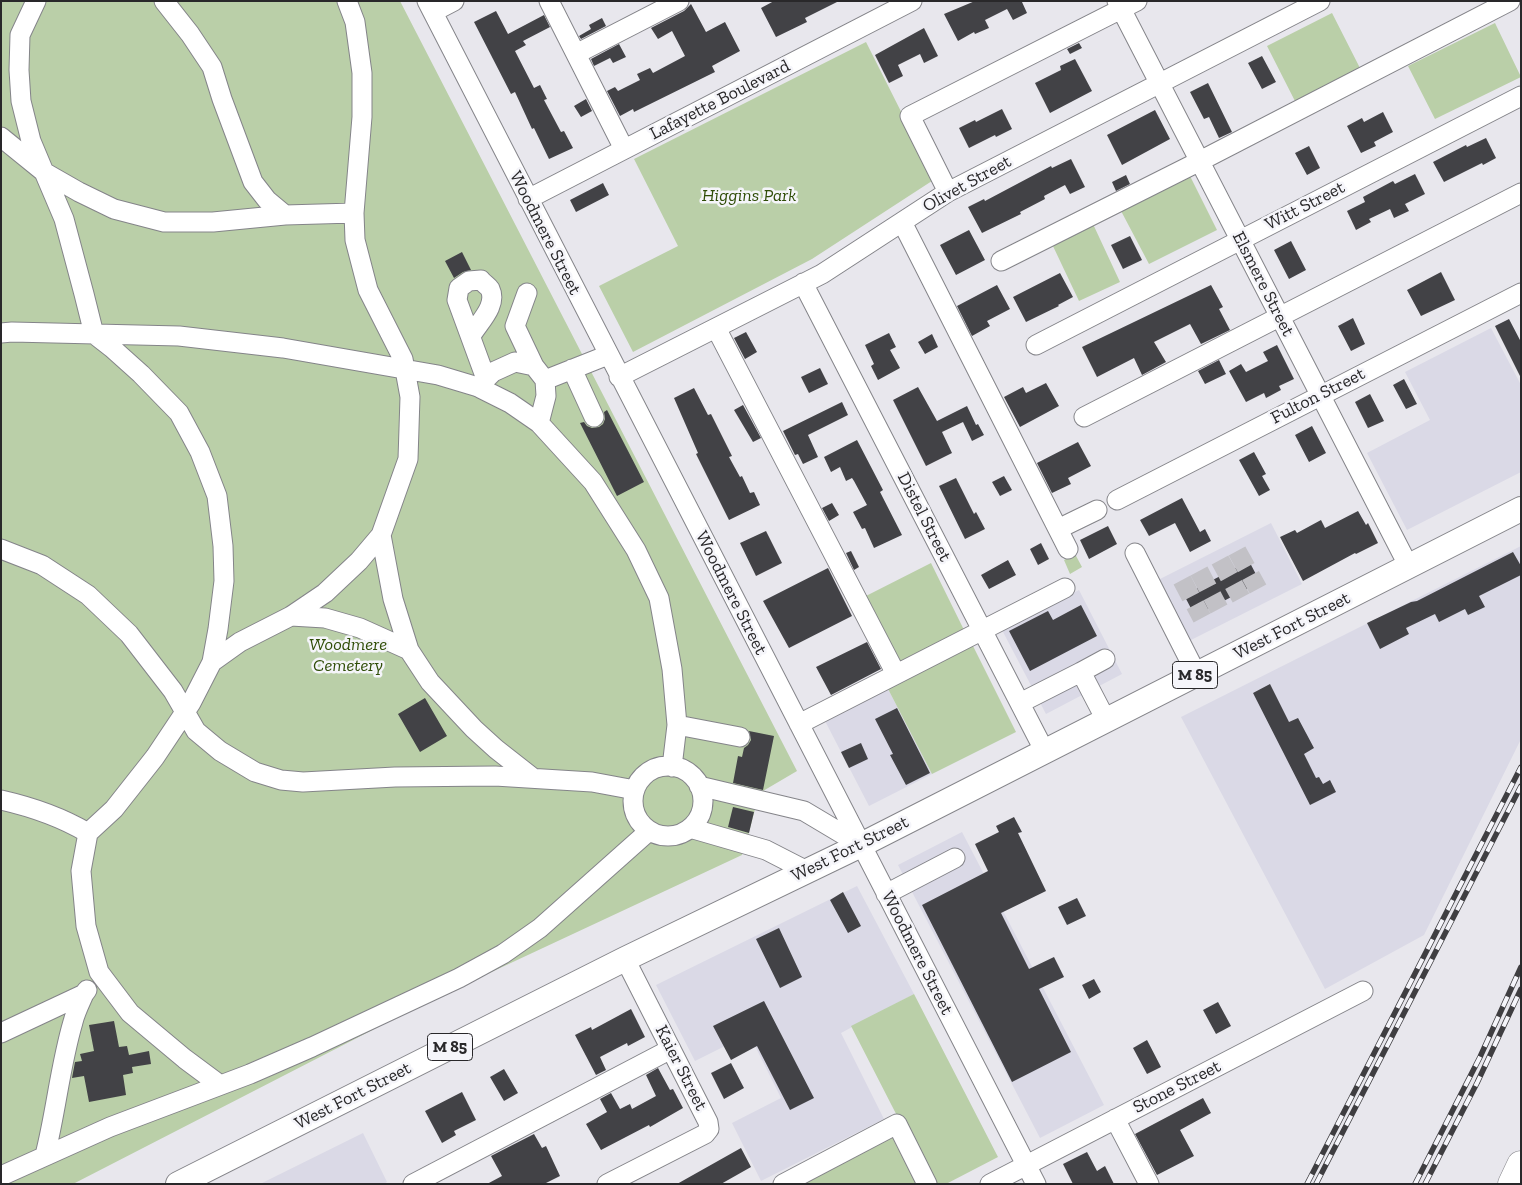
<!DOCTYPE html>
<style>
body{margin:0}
#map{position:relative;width:1522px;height:1185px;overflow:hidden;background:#e8e7ed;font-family:"Zilla Slab",serif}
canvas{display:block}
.frame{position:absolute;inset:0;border:2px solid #29282a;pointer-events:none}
</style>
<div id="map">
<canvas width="1522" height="1185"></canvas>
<div class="frame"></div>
</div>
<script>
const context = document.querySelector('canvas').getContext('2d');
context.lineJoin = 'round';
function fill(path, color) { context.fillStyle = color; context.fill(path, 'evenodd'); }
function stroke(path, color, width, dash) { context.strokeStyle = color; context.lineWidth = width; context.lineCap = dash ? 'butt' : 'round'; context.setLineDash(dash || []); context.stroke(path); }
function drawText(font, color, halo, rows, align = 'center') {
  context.font = font + ' "Zilla Slab",serif'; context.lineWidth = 5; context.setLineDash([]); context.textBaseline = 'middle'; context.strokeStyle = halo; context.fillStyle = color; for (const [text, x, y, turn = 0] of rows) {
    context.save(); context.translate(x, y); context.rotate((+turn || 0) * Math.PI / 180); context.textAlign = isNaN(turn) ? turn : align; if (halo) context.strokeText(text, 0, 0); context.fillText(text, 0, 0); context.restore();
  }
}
fill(new Path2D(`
 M1491 328 1521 385V472L1407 530 1367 453 1430 420 1405 372Z
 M1271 523 1302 584 1189 641 1158 580Z
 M1521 546V739L1424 935 1325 989 1181 717Z
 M1079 590 1122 674 1046 714 1002 630Z
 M887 687 932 774 869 806 824 719Z
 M962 832 1104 1105 1040 1138 898 865Z
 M857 886 914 994 841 1033 884 1119 761 1181 732 1123 781 1098 749 1034 695 1061 656 985Z
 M363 1133 387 1182 384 1184H260Z`), '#dad9e6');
fill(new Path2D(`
 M1 1H400L797 771 763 791 760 790 747 840 742 855 423 1004 73 1184H1Z
 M1332 13 1362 72 1297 105 1267 46Z
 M1495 23 1521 77 1435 119 1408 66Z
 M866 42 935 179 812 259 633 352 599 286 678 246 634 159Z
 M1189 174 1217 230 1149 264 1120 209Z
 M1093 224 1120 282 1079 301 1052 244Z
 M1075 554 1082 567 1070 574 1064 560Z
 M931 563 964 630 896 664 862 598Z
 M972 644 1016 732 932 774 887 687Z
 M914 994 998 1157 946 1184H932L851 1026Z
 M892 1137 916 1184H804L803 1182Z`), '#bacfa8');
fill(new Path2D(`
 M774 1H839L805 18 807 22 776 37 761 8Z
 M975 1H1023L1022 2 1027 13 1013 20 1007 9 985 20 989 28 975 34 974 32 958 41 944 14Z
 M691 4 706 32 725 22 740 51 712 66 715 72 634 112 633 109 620 116 607 91 615 87 618 91 640 80 637 74 650 68 653 73 685 56 672 31 658 39 651 28 684 11Z
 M496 11 508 34 544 15 550 27 523 41 526 45 515 51 534 88 540 85 547 99 544 100 561 132 564 131 573 148 549 159 534 128 532 129 515 92 511 94 474 22Z
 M602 18 606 26 581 39 579 36 591 29 589 25Z
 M924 28 938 56 924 63 920 54 898 65 903 76 889 83 875 55Z
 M1079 43 1082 48 1070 54 1067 49Z
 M619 44 626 57 613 63 610 58 594 66 591 59Z
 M1262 56 1276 82 1262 89 1248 63Z
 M1075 59 1092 91 1050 113 1035 83 1061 70 1060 66Z
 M1208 83 1232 132 1219 138 1209 117 1204 119 1190 92Z
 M586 99 592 111 581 117 574 106Z
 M1002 109 1012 129 996 137 995 135 969 148 959 128 975 120 976 122Z
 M1155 110 1170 139 1122 165 1107 135Z
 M1383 112 1393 132 1374 142 1376 146 1361 153 1347 126 1362 118 1364 122Z
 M1486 138 1496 158 1483 165 1482 163 1444 182 1433 162 1466 145 1467 147Z
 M1309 146 1320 168 1307 175 1295 153Z
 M1071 159 1085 187 1070 194 1065 185 1044 196 1045 199 1020 212 1021 214 982 233 968 207 984 199 985 201 1051 166 1052 168Z
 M1415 174 1425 194 1405 204 1409 211 1394 218 1390 209 1369 219 1371 222 1356 230 1347 211 1365 202 1363 197 1393 181 1395 184Z
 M1126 175 1130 184 1116 191 1112 182Z
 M603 183 609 195 576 212 570 200Z
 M969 230 985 260 956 275 940 245Z
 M1130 236 1142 260 1123 269 1111 245Z
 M1291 241 1306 270 1289 279 1274 250Z
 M462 252 471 270 463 272 454 278 445 261Z
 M1441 272 1455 300 1421 316 1407 290Z
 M1060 273 1073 297 1058 305 1059 306 1026 322 1013 297Z
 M997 285 1010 309 987 321 990 326 972 336 957 306Z
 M1211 285 1223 307 1219 309 1230 330 1201 344 1190 324 1154 342 1166 362 1142 375 1134 358 1097 377 1082 347Z
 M1353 318 1365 344 1351 351 1338 326Z
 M1509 319 1521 342V378L1495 326Z
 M746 332 757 352 745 359 734 338Z
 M889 333 896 347 890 350 900 368 878 380 871 366 874 364 865 345Z
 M932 334 938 347 925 354 918 342Z
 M1277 345 1294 379 1279 386 1281 390 1266 398 1264 393 1246 402 1229 371 1241 364 1246 372 1268 361 1263 352Z
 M1219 360 1226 374 1205 384 1198 371Z
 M820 368 828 384 809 393 801 377Z
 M1404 379 1417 404 1406 409 1393 385Z
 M1046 383 1059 406 1020 427 1004 397 1023 387 1026 393Z
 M918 387 937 421 967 406 976 425 978 424 984 435 972 441 963 422 942 432 952 453 926 466 893 400Z
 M694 388 708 415 711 414 732 456 729 457 740 477 742 476 750 493 754 492 760 505 729 520 696 454 698 453 674 398Z
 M1370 394 1384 421 1368 428 1355 402Z
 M842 402 848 415 808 435 818 457 803 464 798 454 795 455 783 431Z
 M743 405 761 438 753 442 734 410Z
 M607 410 644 482 617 496 580 423 584 422 587 426 592 428 599 427 603 424 605 419 604 412Z
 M1312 426 1326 453 1309 462 1295 435Z
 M857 440 883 490 880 492 902 535 874 548 865 528 862 529 853 512 867 505 854 481 852 478 846 481 840 467 831 472 824 457Z
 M1078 442 1091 466 1068 478 1071 484 1052 493 1037 463Z
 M1254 452 1266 474 1262 476 1270 490 1259 496 1239 460Z
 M1004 476 1012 490 1000 496 992 482Z
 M956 478 974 514 976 512 985 529 965 539 939 486Z
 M1182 498 1200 532 1205 529 1211 541 1190 552 1175 523 1149 536 1140 520Z
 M832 503 839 515 829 521 822 508Z
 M1358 511 1366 525 1368 523 1378 543 1356 554 1355 553 1303 581 1280 537 1295 530 1297 533 1321 520 1325 528Z
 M1108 526 1117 544 1089 559 1080 540Z
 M766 531 782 563 756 576 740 543Z
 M1041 543 1049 559 1038 565 1030 549Z
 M851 551 859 567 854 570 846 553Z
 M1513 552 1521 566V575L1479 596 1485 607 1468 615 1465 609 1439 622 1435 614 1406 628 1409 634 1380 649 1367 623 1411 602 1417 601Z
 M1008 560 1016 575 989 589 981 575Z
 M1249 561 1260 582 1195 616 1184 595Z
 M828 568 852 616 789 648 763 601Z
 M1081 605 1097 636 1030 671 1009 631 1048 611 1053 620Z
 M867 642 881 669 831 695 816 667Z
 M1270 684 1289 722 1298 718 1314 748 1304 754 1316 778 1319 777 1323 784 1330 780 1336 792 1310 805 1253 693Z
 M425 698 447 736 420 752 398 714Z
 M897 708 930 773 906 785 890 755 893 754 875 719Z
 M749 731 774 736 763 790 733 783 738 756 742 757 744 748 748 745 751 740Z
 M861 743 868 759 849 768 841 752Z
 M733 807 754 812 749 833 728 827Z
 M1014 817 1022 832 1018 833 1046 891 1001 913 1029 969 1054 957 1064 977 1039 989 1071 1052 1012 1082 922 905 988 871 975 844 999 832 996 826Z
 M843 892 861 926 848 933 830 900Z
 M1077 898 1086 916 1067 925 1058 907Z
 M779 928 802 977 780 988 756 939Z
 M1094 979 1101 992 1089 999 1082 985Z
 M764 1001 814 1098 790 1110 757 1046 731 1060 713 1026Z
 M1218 1002 1231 1026 1216 1034 1203 1010Z
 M631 1009 645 1037 628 1046 627 1043 600 1057 606 1070 596 1075 575 1035 591 1027 592 1030Z
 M114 1021 119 1047 127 1046 129 1055 149 1051 151 1064 132 1067 133 1073 123 1075 126 1095 89 1102 84 1076 72 1078 75 1062 82 1061 80 1054 94 1051 89 1025Z
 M1147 1040 1161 1067 1147 1074 1133 1048Z
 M731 1063 744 1088 724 1099 711 1073Z
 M658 1068 670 1090 673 1089 683 1108 650 1127 649 1125 601 1150 586 1124 607 1112 600 1099 611 1093 620 1109 630 1104 632 1109 656 1096 646 1075Z
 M504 1069 518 1093 504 1101 490 1077Z
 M462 1092 476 1120 454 1131 456 1135 442 1143 425 1111Z
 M1203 1098 1211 1113 1180 1130 1194 1156 1157 1175 1135 1134Z
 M534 1134 542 1148 546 1146 560 1176 544 1184H487L502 1176 491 1156Z
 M741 1148 751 1167 728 1180 721 1184H677Z
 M1087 1152 1097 1171 1105 1166 1114 1184H1073L1063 1164Z`), '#424246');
stroke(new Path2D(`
 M1237 551 1258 589
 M1220 560 1241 598
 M1199 571 1219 609
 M1182 580 1202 618`), '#c2c1c6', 19, [19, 9]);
const minor = new Path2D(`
 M36 1 20 35 19 70 21 101 31 141 44 172 79 192 114 209 164 222H213L285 215 354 213
 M164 1 190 34 212 67 222 99 253 182 267 200 285 215
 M347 1 355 22 362 73V117L354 213 355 240 368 290 403 359 410 397 408 459 381 535 393 599 409 650 430 682 474 729 496 749 533 778
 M427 1 1036 1184
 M549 1 624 149
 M1117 1 1409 567
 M433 12 454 1
 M576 54 679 1
 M1 137 44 172 64 219 84 294 94 334 112 348 141 374 179 413 200 452 217 496 223 546 224 581 218 629 212 662 191 703 155 757 114 809 88 833 81 871 86 926 99 972 130 1013 185 1059 220 1085
 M948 192 910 116 1137 1
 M528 199 912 1
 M902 222 1068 549
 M1001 261 1200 161 1510 1
 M803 283 1045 752
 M527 293 515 326 534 366
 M716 328 896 674
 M1 333 12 332 179 336 283 348 438 375 478 387 510 403 539 423 593 482 636 550 659 598 672 669 677 725 672 767
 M471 336C478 323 498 306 490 289 488 286 483 283 481 280L469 281 459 288 457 300 486 379
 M1036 345 1521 96
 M572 369 594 417
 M619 377 822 274 948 192 1320 1
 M545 380 608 355
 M478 387 493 372 515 362 534 366 545 380 546 396 539 423
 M1084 417 1521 193
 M1117 500 1521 293
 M1058 529 1097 510
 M1 549 42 565 88 595 129 634 173 691 196 731 220 751 255 772 281 780 303 782 395 777 495 776 592 782 635 790
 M1135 553 1197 675
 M291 616 325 618 360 628 409 650
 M1105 659 1081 672 1106 720
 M212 662 240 642 291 616 325 593 359 561 381 535
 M1020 703 1081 672
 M799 724 1065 588
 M677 725 740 737
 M633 801a35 35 0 1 1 70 0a35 35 0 1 1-70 0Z
 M699 786 804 811 861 845
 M1 800C32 807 61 817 88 833
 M690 828 766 850 807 871
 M886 894 955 858
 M1 1033 84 994 87 990
 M1115 1119 1149 1184
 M45 1155C56 1112 60 1066 73 1022 75 1013 80 1003 84 994
 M1 1176 110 1127 250 1074 312 1047 459 978 503 954 540 928 649 831
 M413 1184 671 1049
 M607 1184 705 1134 709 1129 708 1122 625 959
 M783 1184 897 1124 927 1184
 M990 1184 1363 991`);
const major = new Path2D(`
 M178 1184 625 959 861 845 1521 509`);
const highway = new Path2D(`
 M1512 1184 1521 1165`);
stroke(minor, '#848489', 21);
stroke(major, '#848489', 26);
stroke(highway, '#848489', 29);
stroke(minor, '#fff', 19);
stroke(major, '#fff', 24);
stroke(highway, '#fff', 28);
const rail = new Path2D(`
 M1307 1184 1521 767
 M1316 1184 1521 786
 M1415 1184 1480 1057 1521 967
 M1425 1184 1477 1083 1521 989`);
stroke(rail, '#3f3e41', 5.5);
stroke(rail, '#f5f5fa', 4, [11]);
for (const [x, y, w] of [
 [1195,675,45],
 [450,1047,45]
]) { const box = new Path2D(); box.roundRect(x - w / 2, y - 13.5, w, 27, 4); context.fillStyle = '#f5f5fa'; context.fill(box); stroke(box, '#29282a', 1); }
drawText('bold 16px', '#29282a', null, [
 ["M 85",1195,675],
 ["M 85",450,1047]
]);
drawText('18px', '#29282a', '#f5f5fa', [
 ["Lafayette Boulevard",720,100,-27],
 ["Olivet Street",967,184,-29],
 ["Witt Street",1305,206,-27],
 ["Woodmere Street",545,233,63],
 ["Elsmere Street",1263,284,63],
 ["Fulton Street",1318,396,-27],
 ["Distel Street",924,517,63],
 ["Woodmere Street",731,593,63],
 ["West Fort Street",1292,626,-27],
 ["West Fort Street",850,849,-26],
 ["Woodmere Street",917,953,63],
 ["Kaier Street",681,1068,63],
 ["Stone Street",1177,1087,-27],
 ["West Fort Street",353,1096,-27]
]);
drawText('italic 18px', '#2f4d07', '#f5f5fa', [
 ["Higgins Park",749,196],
 ["Woodmere",348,645],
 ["Cemetery",348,666]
]);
</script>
